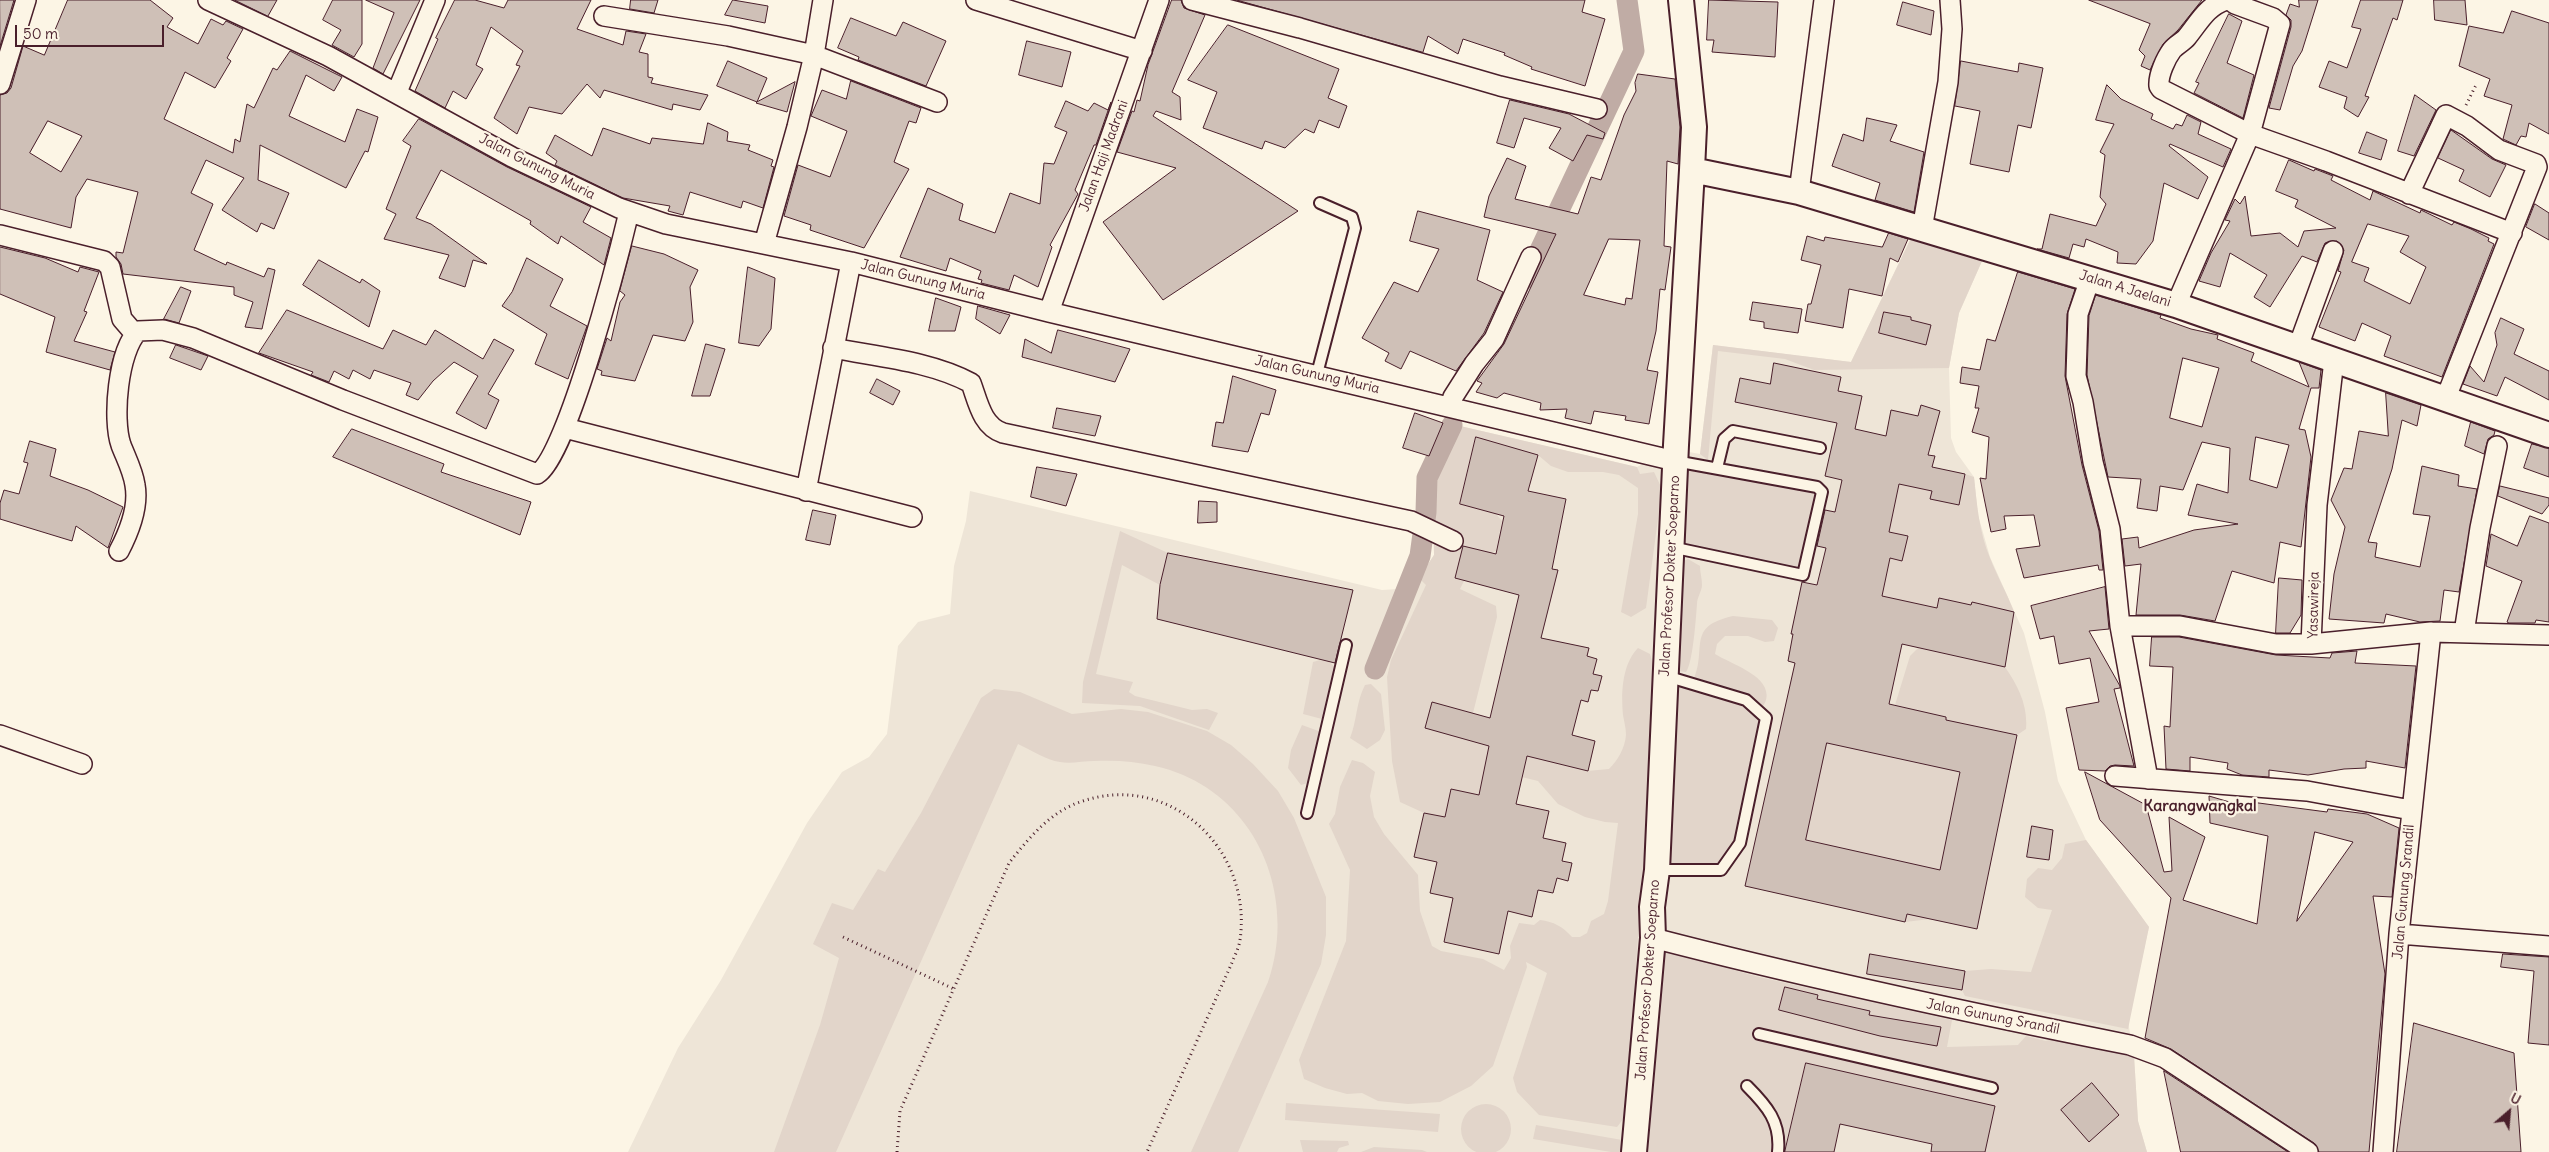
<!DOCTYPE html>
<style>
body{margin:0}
#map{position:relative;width:2549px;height:1152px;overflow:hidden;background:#fcf5e5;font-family:Delius,sans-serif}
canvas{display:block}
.north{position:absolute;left:2484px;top:1087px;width:50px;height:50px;-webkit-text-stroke:4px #fcf5e5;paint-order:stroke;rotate:27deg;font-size:14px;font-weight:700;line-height:20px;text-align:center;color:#4a1f2b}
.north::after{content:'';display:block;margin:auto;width:18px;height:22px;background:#4a1f2b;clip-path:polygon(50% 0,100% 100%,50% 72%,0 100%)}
.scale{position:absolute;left:15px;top:25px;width:149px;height:22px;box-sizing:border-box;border:2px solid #4a1f2b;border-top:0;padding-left:6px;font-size:15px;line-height:18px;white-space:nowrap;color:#4a1f2b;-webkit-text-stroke:4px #fcf5e5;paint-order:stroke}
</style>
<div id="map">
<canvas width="2549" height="1152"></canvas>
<div class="north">U</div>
<div class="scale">50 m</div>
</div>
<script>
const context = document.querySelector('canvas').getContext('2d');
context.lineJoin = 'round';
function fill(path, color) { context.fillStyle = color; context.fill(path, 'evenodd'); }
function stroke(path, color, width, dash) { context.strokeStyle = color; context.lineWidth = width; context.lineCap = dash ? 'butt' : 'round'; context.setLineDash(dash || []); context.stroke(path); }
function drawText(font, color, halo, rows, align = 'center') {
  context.font = font + ' Delius,sans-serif'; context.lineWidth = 4.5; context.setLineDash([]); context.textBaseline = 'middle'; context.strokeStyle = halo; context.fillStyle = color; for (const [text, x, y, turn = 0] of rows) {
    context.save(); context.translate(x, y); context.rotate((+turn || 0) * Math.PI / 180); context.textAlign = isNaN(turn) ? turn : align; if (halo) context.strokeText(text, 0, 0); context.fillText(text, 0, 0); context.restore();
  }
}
fill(new Path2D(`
 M1911 238 1982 261 1959 313 1949 368 1951 438 1956 452 1974 477 1978 515 1990 557 2024 633 2045 712 2058 781 2086 840 2149 927 2128 1022 2134 1056 2138 1121 2147 1152H628L678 1048 721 980 807 823 842 772 869 757 887 734 898 646 918 622 950 614 954 566 966 521 970 491 1382 590 1398 589 1419 578 1434 555 1433 496 1440 469 1460 426 1637 467 1663 453 1678 450 1700 454 1713 345 1851 362Z`), '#eee5d7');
fill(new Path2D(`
 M1911 238 1982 261 1959 313 1949 368 1814 370 1785 359 1718 351 1708 460 1700 454 1713 345 1851 362Z
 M1460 426 1637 467 1640 474 1654 472 1662 489 1646 608 1631 617 1621 612 1638 514V488L1619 475 1603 472H1568L1551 466 1538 455 1476 438 1460 504 1496 514 1502 521 1496 551 1490 553 1463 546 1455 578 1464 581 1460 589 1496 606 1497 617 1473 713 1432 702 1425 727 1587 771 1609 769C1618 760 1625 748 1626 735 1626 728 1624 721 1623 715 1621 694 1622 664 1638 648L1650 654 1659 686 1651 801 1643 865 1636 966 1633 1089 1627 1114 1617 1127 1539 1115 1517 1092 1513 1078 1547 973 1526 962 1527 967 1493 1066 1471 1086 1440 1102 1408 1104 1378 1101 1362 1093 1347 1094 1325 1088 1304 1079 1299 1060 1346 941 1350 870 1329 824 1335 814 1340 787 1352 760 1363 763 1375 772 1370 796 1374 817 1384 834 1418 875 1420 911 1432 946 1441 951 1483 959 1504 970 1511 958 1510 946 1519 923 1534 925 1540 920C1554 922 1562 926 1572 937H1580L1587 933 1591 921 1604 914 1608 901 1618 823 1605 822 1585 817 1558 804 1538 781 1485 768 1479 795 1451 789 1445 817 1424 813 1400 802 1392 761 1387 677 1391 660 1426 585 1419 578 1434 555 1433 496 1440 469Z
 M1675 461 1821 490 1803 573 1671 547Z
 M1965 474 1974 477C1977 504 1979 532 1990 558 1997 576 2007 593 2014 612L1972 602 1970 614 1963 603 1939 598 1937 608 1882 596 1890 558 1902 561 1907 536 1889 532 1899 484 1932 491 1931 499 1959 505Z
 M1120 531 1168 553 1160 585 1122 565 1096 674 1133 682 1129 692 1135 696 1192 710 1207 709 1218 713 1209 730 1140 706 1082 703 1083 682Z
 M1688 559 1700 566C1700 572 1702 579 1702 585 1702 591 1697 597 1697 604 1696 617 1693 663 1686 672L1678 671 1677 564Z
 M1733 616 1772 620 1778 628 1774 641 1765 642 1748 636H1725L1717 644 1715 654C1734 666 1786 680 1759 712L1766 718 1740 843 1721 870H1657L1666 676 1692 683C1709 649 1684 627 1733 616Z
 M1918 648 2005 667C2018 686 2028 705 2026 729L2017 735 1969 726 1930 919 1905 922 1918 865 1806 840 1827 743 1935 767 1946 717 1895 705 1910 656Z
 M1320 660 1328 661 1335 667 1322 719 1303 714 1313 662Z
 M1371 684 1381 694 1385 730 1380 740 1367 749 1350 738C1357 721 1356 702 1365 685Z
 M994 689 1020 692 1072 714 1121 709 1148 712 1207 731 1231 745 1253 764 1278 791 1294 818 1326 897V935L1321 964 1238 1152H1191L1268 982C1299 891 1253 788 1155 766 1135 761 1114 760 1094 761 1084 761 1070 764 1060 762 1046 760 1031 750 1018 744L836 1152H774L820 1025 839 958 813 944 832 903 853 910 878 869 885 872 921 813 981 698Z
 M1302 725 1324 733 1311 782 1301 785 1288 768 1291 750Z
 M2086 840 2149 927 2128 1029 1965 996 1962 990 1965 971 1991 969 2031 972 2052 910 2038 908 2025 897 2027 879 2038 868 2052 870 2062 858 2065 844Z
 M1661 950 1759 977 1952 1020 1947 1047 2018 1045 2026 1036 2046 1041 2059 1037 2134 1056 2138 1121 2147 1152H1985L1994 1106 1806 1063 1785 1152H1643ZM2092 1084 2119 1115 2089 1141Z
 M1286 1103 1440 1114 1438 1132 1285 1120Z
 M1461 1129a25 25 0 1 1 50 0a25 25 0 1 1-50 0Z
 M1536 1125 1628 1141 1626 1152H1611L1533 1139Z
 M1300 1140 1348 1141 1349 1145 1339 1148 1337 1152H1303Z
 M1374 1147 1422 1150 1427 1152H1361Z`), '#e2d5ca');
stroke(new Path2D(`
 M1527 278 1634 51 1627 0
 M1375 669 1420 556 1426 512 1427 478 1452 425`), '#c0aca5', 21);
const building = new Path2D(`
 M0 0H14L0 46Z
 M68 0H150L173 18 167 27 198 44 211 19 223 25 226 21 243 29 227 58 231 61 215 88 185 72 164 119 233 153 235 139 240 142 247 104 254 108 273 68 277 70 290 51 342 77 334 91 306 75 289 116 345 142 357 109 378 117 368 152 365 151 346 188 260 145 258 180 289 193 274 229 261 223 257 232 222 210 244 178 206 160 191 193 213 204 194 250 226 265 227 262 264 277 268 268 275 270 262 329 245 327 253 302 234 295V287L123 274 121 264 116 257V252L123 253 138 192 87 179 76 197 71 228 0 209V95L7 93 11 88 23 46 44 55ZM48 121 82 136 61 172 30 153Z
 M235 0H277L268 16Z
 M333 0H362V44L354 57 332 45 341 30 323 20Z
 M366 0H420L383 74 373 68 394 13Z
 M455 0H475L504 8 508 0H591L577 29 623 45 626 31 646 34 639 52 648 54V77L653 78 651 83 708 95 700 110 673 104 672 110 604 90 600 98 587 84 562 114 529 107 517 134 494 118 520 66 516 65 523 51 491 27 476 65 483 69 466 99 453 91 445 108 415 91 438 39 436 38Z
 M631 0H658L654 13 630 9Z
 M733 0 768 6 765 23 725 15Z
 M1172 0H1181L1184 8 1205 15 1172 92 1180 97 1181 120 1156 111 1153 116 1298 211 1163 300 1103 222 1176 168 1117 152 1132 111 1134 112 1137 100 1140 101 1148 65Z
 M1237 0H1585L1582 12 1605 19 1585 86 1531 69 1532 67 1504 55 1505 53 1463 39 1458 54 1428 36 1423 52Z
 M1709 0 1778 2 1775 57 1712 52 1714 40H1707Z
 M2089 0H2202L2178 30 2163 44 2150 70 2141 66 2145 56 2139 50 2150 24Z
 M2299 0H2318L2302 51 2293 66 2280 110 2269 108 2291 27V20L2286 15 2290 4 2299 7Z
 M2361 0H2403L2397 20 2393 18 2365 96 2369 97 2358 117 2344 108 2347 97 2319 87 2329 61 2347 68 2361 29 2352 27Z
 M2434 0H2465L2467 25 2435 20Z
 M1903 2 1934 11 1931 35 1897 25Z
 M2512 11 2549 23V134L2529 123 2526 137 2521 136 2516 145 2503 139 2512 105 2484 96 2490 79 2459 66 2469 26 2503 33Z
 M2229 14 2242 21 2227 63 2254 75 2243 118 2194 93 2199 83 2196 82Z
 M851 18 896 36 903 22 946 41 926 86 858 60 859 57 838 48Z
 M1228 25 1339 69 1328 98 1347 106 1339 128 1319 120 1314 133 1305 129 1285 148 1265 141 1262 149 1203 128 1217 92 1188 80Z
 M1027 41 1071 52 1062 87 1019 75Z
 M728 61 767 78 757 102 717 86Z
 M1961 61 2018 72 2019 63 2043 68 2031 128 2018 125 2009 172 1970 164 1980 111 1955 106Z
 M1638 74 1675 79 1680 127 1678 164 1667 161 1664 246 1671 247 1665 290 1660 289 1656 331 1647 370 1658 372 1649 424 1625 420 1626 416 1594 411 1591 424 1565 418 1567 409 1540 410 1541 403 1504 393 1497 398 1476 392 1482 383 1477 381 1504 344 1556 234 1484 217 1489 196 1507 158 1526 166 1515 199 1578 214 1591 177 1601 180 1624 115 1636 91 1635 83ZM1609 239 1640 240 1632 299 1626 298 1625 305 1584 295Z
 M851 81 921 108 916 123 909 121 894 162 909 169 864 248 810 230 811 225 784 216 798 165 830 177 847 131 811 116 822 90 846 99Z
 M795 82 787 112 756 103 757 102Z
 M2107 85 2121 99 2153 114 2151 119 2173 129 2176 124 2182 126 2187 115 2201 122 2198 134 2231 149 2223 167 2170 144 2169 146 2208 177 2198 199 2164 183 2153 241 2136 264 2117 263 2118 252 2086 239 2084 247 2073 244 2069 258 2037 249H2042L2050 214 2096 226 2106 204 2100 197 2105 155 2100 152 2114 124 2096 120Z
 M2415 95 2436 110 2414 156 2398 151Z
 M1510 100 1569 114 1605 133 1603 139 1587 135 1573 161 1549 148 1561 128 1524 118 1514 148 1497 143Z
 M1066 101 1088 111 1094 103 1108 110 1111 102 1096 145H1094L1075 190 1078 194 1050 245 1052 247 1038 287 1014 275 1009 290 981 283 982 280 978 279 981 271 950 258 946 271 900 257 928 188 963 204 959 220 995 233 1010 193 1040 204 1044 163 1054 164 1067 132 1055 127Z
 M1867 118 1897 125 1890 141 1924 152 1914 212 1875 200 1880 183 1832 166 1843 134 1863 141Z
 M419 119 507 167 591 207 583 222 611 238 604 265 561 236 558 244 530 224 531 221 441 170 416 218 431 224 487 264 473 260 465 287 439 278 449 255 384 239 396 214 386 209 411 146 403 141Z
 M708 123 728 132 727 141 750 145 748 150 773 160 771 166 774 167 763 208 743 201 741 208 690 192 683 215 668 211 670 206 623 198 555 165 557 161 546 153 555 135 592 156 603 128 650 144 652 138 703 144Z
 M2451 130 2492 159 2506 165 2490 197 2459 181 2464 170 2438 158Z
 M2367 132 2387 140 2381 160 2359 153Z
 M2289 160 2314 171 2315 169 2333 176 2331 180 2370 200 2373 191 2420 213 2421 210 2452 225 2454 222 2471 229 2489 238 2488 241 2494 244 2442 377 2384 356 2391 336 2362 323 2355 341 2319 327 2341 272 2338 271 2344 250 2337 241 2325 243 2317 262 2302 256 2270 307 2254 297 2267 275 2230 253 2220 287 2199 281 2211 253 2230 221 2225 220 2235 199 2240 204 2245 196 2251 236 2280 233 2298 247 2304 231 2336 228 2295 207 2298 200 2276 191ZM2368 224 2409 236 2400 252 2426 267 2410 304 2364 281 2369 268 2352 262Z
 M2535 204 2549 213V240L2526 227Z
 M1418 211 1490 230 1477 280 1503 292 1484 333 1456 371 1410 351 1401 369 1385 361 1389 353 1362 338 1394 282 1418 292 1439 249 1410 241Z
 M1889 233 1908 239 1898 262 1890 258 1882 296 1849 289 1843 328 1805 321 1808 304H1811L1821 265 1801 260 1807 236 1824 241 1825 237 1882 247Z
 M632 246 664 254 698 270 690 287 693 322 685 341 653 335 635 381 601 375 602 371 597 369 607 338 611 341 620 302 625 295 620 291Z
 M0 247 45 258 78 272 80 267 99 272 84 311 87 312 74 341 115 352 110 370 46 352 55 317 0 294Z
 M527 258 563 279 550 306 587 326 568 379 535 364 547 334 502 306 512 292Z
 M319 260 360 283 362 279 380 291 369 327 303 285Z
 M748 267 775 278 771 329 759 346 739 343Z
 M2018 272 2075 289 2067 314 2065 376 2082 465 2099 531 2103 570H2099L2098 565 2024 578 2016 549 2040 546 2034 515 2004 516 2006 529 1991 532 1980 478 1986 479 1989 437 1972 432 1979 408H1975L1979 386 1960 383 1962 367 1980 370 1987 339 1995 341Z
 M181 287 191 291 179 323 164 319Z
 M2096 295 2161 315 2160 318 2191 329 2218 335 2217 339 2254 353 2251 361 2309 387 2299 362 2321 370 2319 388H2311L2299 429 2305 430 2311 457 2301 547 2280 542 2274 583 2232 571 2215 621 2180 615H2136L2141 564 2125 566 2122 539 2138 537 2139 548 2194 530 2238 524 2188 515 2197 484 2228 493 2230 448 2202 442 2183 490 2160 486 2157 511 2137 508 2141 479 2108 477 2087 375 2089 316ZM2183 358 2219 368 2202 427 2170 418ZM2256 437 2289 445 2277 488 2250 480Z
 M936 298 961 307 955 331H929Z
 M1753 302 1802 309 1798 333 1764 328V322L1750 320Z
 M978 306 1010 315 1000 334 976 319Z
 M287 310 383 349 393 330 426 345 435 330 483 359 494 339 514 350 488 394 499 400 486 429 456 413 478 376 454 362 433 381 418 400 406 395 411 383 374 370 370 379 353 370 349 379 334 371 329 382 311 375 313 372 259 353Z
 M1884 312 1911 317V320L1931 325 1926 345 1879 333Z
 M2501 318 2524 329 2514 354 2549 371V400L2505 377 2497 396 2463 384 2470 366 2484 382 2497 345 2495 333Z
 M1058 330 1130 349 1115 382 1022 357 1025 339 1051 353Z
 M706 344 725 349 710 396H692Z
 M176 345 208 356 201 370 170 358Z
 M1774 363 1841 377 1838 391 1862 396 1855 429 1886 436 1891 410 1918 416 1921 405 1940 411 1928 455 1935 456 1932 467 1965 474 1959 505 1930 499 1932 491 1899 484 1889 532 1908 536 1902 561 1890 558 1882 596 1937 608 1939 598 1971 605 1972 602 2014 612 2005 667 1902 644 1889 704 1946 717V720L2017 735 1977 929 1907 914 1905 922 1745 886 1795 663 1788 661 1793 634H1791L1802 582 1817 585 1826 548 1817 546 1825 510 1835 512 1842 480 1825 476 1837 423 1735 402 1740 378 1770 384ZM1827 743 1960 772 1940 870 1806 840Z
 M1233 376 1276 390 1269 415 1261 413 1248 452 1212 446 1216 422 1223 423Z
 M877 379 900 391 893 405 870 393Z
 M2386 393 2421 405 2417 426 2402 420 2392 469 2368 542 2377 543 2375 557 2420 567 2430 516 2413 514 2422 466 2459 475 2458 486 2477 489 2459 592 2444 590 2440 621 2420 622 2386 614 2384 623 2329 619 2334 574 2345 527 2331 500 2344 468 2352 469 2359 431 2388 436Z
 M1057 408 1101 416 1095 436 1053 428Z
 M1415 413 1443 423 1429 456 1403 448Z
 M2471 422 2495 431 2494 435 2488 439 2484 454 2465 446Z
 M352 429 444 464 441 472 531 502 520 535 333 457Z
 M1476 437 1538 455 1528 491 1566 499 1552 569 1558 570 1541 638 1589 648 1587 656 1597 659 1593 674 1602 676 1598 691 1591 690 1588 702 1581 700 1572 735 1595 741 1588 771 1527 756 1516 804 1549 811 1543 838 1566 843 1562 861 1572 863 1568 881 1557 878 1553 893 1538 890 1532 917 1508 911 1499 954 1444 942 1453 898 1430 893 1437 862 1414 857 1424 813 1445 817 1451 789 1479 795 1489 746 1425 728 1432 702 1490 718 1519 595 1455 578 1463 546 1496 554 1504 516 1460 504Z
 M30 441 56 449 50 476 88 490 123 507 108 548 76 526 72 541 0 519V503L4 490 19 494 28 463 24 462Z
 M2532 444 2549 448V477L2524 468Z
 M1037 467 1077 474 1066 506 1031 497Z
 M2500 486 2549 498V505L2542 514 2498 496Z
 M1199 501 1217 502V522L1198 523Z
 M813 510 836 515 830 545 806 540Z
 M2530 516 2549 523V622L2536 620 2535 623H2509L2507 622 2522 581 2486 566 2491 534 2517 546Z
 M1168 553 1353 590 1335 663 1157 619 1160 585Z
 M2279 578 2302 580 2301 615 2290 633H2276Z
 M2105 587 2109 629 2089 631 2120 686V688L2114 689 2134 766 2115 765 2110 766 2105 771 2079 770 2066 708 2099 702 2090 658 2059 664 2054 636 2040 639 2031 606Z
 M2152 637H2179L2276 655 2330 658 2332 653 2357 651 2355 663 2416 666 2405 768 2366 761V768L2344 769 2308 775 2269 770V777L2242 775 2227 769 2228 763 2190 757V771L2166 769 2164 726 2170 727 2173 667 2150 666Z
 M2085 772 2146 805 2164 872 2172 871 2169 817 2205 837 2183 900 2257 924 2268 836 2210 823 2209 796 2250 808 2251 802 2327 812 2328 809 2367 814 2399 828 2392 897 2373 896 2385 974 2369 1152H2319L2314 1143 2171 1049 2145 1038 2171 898 2100 820ZM2315 832 2353 842 2297 921Z
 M2032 826 2053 830 2049 860 2027 857Z
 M1870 954 1965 971 1962 990 1867 974Z
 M2503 954 2549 957V1045L2528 1043 2534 971 2501 967Z
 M1785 987 1818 995 1817 999 1870 1011 1869 1015 1941 1027 1937 1046 1880 1036 1779 1010Z
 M2414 1023 2514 1053 2521 1152H2397Z
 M1806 1063 1995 1106 1985 1152H1931L1932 1144 1840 1124 1834 1152H1785Z
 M2164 1071 2288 1152H2181Z
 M2092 1083 2119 1115 2089 1142 2061 1110Z`);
fill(building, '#cfc0b7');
stroke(building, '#4a1f2b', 1);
const service = new Path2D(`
 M1317 374 1355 228 1352 217 1320 203
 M1717 468 1724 439 1733 431 1820 448
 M1671 547 1803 575 1822 492 1817 487 1675 461
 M1307 813 1346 645
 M1657 870H1721L1740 843 1766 718 1746 700 1666 676
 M1759 1034 1992 1088
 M1747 1086C1767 1106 1781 1122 1778 1152`);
const minor = new Path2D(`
 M208 0 328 56 512 157 619 208 666 224 851 262 1049 312 1675 461
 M976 0 1142 51
 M1192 0 1300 28 1500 86 1597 109
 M2226 0C2206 7 2200 21 2187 37 2183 42 2176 45 2172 50 2166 58 2158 75 2159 86L2161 89 2250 134 2326 161 2512 233
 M604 16 728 36 814 55 823 0
 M0 84 26 0
 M397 92 435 0
 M1799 192 1824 0
 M2409 194 2446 115 2467 126 2499 150 2536 164 2537 167 2445 400
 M1922 229 1948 82 1952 29 1950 0
 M0 235 104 261 110 267 122 319 135 334
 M764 244 797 127 814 55 937 102
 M2090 279 2078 314 2076 376 2083 402 2093 462 2110 529 2120 626H2180L2276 644H2311
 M2176 305 2250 134 2280 24 2273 18 2235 4 2230 0
 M1049 312 1159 0
 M2298 347 2333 251
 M833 348C878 357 930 361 971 383 978 402 982 426 1003 433L1411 521 1453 541
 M2334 360 2317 505 2311 644 2431 632 2549 635
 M1450 407 1453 397 1474 364 1494 339 1531 257
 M565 428 912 517
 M806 491 851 262
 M119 551C129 532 139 507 135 485 133 471 126 458 121 445 112 419 118 351 138 331L163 330 193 338 343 400 537 474C567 458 619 254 629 212
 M2120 626 2148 779
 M2464 633 2480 528 2497 446
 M0 735 82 764
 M2115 776 2307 791 2411 810
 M2399 934 2549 946
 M1653 938C1811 979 1970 1013 2130 1045L2165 1058 2308 1152
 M2383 1152 2399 934 2431 632`);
const tertiary = new Path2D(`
 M1692 170 1799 192 2176 305 2549 435
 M1634 1152 1653 938 1652 907 1657 870 1676 445 1692 170 1694 127 1681 0`);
stroke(service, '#4a1f2b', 14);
stroke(minor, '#4a1f2b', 22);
stroke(tertiary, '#4a1f2b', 28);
stroke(new Path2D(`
 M2466 105 2476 85
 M843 937 954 989
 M897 1152 900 1111 1009 863C1028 839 1050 812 1080 802 1169 770 1253 849 1240 940 1239 948 1234 957 1231 965L1147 1152`), '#4a1f2b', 3, [1, 4]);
stroke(service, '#fcf5e5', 10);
stroke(minor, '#fcf5e5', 19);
stroke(tertiary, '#fcf5e5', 24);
drawText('14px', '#4a1f2b', '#fcf5e5', [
 ["Jalan Haji Madrani",1104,156,-70],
 ["Jalan Gunung Muria",537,167,27],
 ["Jalan Gunung Muria",923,280,14],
 ["Jalan A Jaelani",2125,289,17],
 ["Jalan Gunung Muria",1317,375,13],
 ["Jalan Profesor Dokter Soeparno",1670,576,-87],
 ["Yasawireja",2314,605,-89],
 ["Jalan Gunung Srandil",2404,892,-85],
 ["Jalan Profesor Dokter Soeparno",1648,980,-86],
 ["Jalan Gunung Srandil",1993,1017,11]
]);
drawText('bold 16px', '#4a1f2b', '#fcf5e5', [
 ["Karangwangkal",2200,806]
]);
</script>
